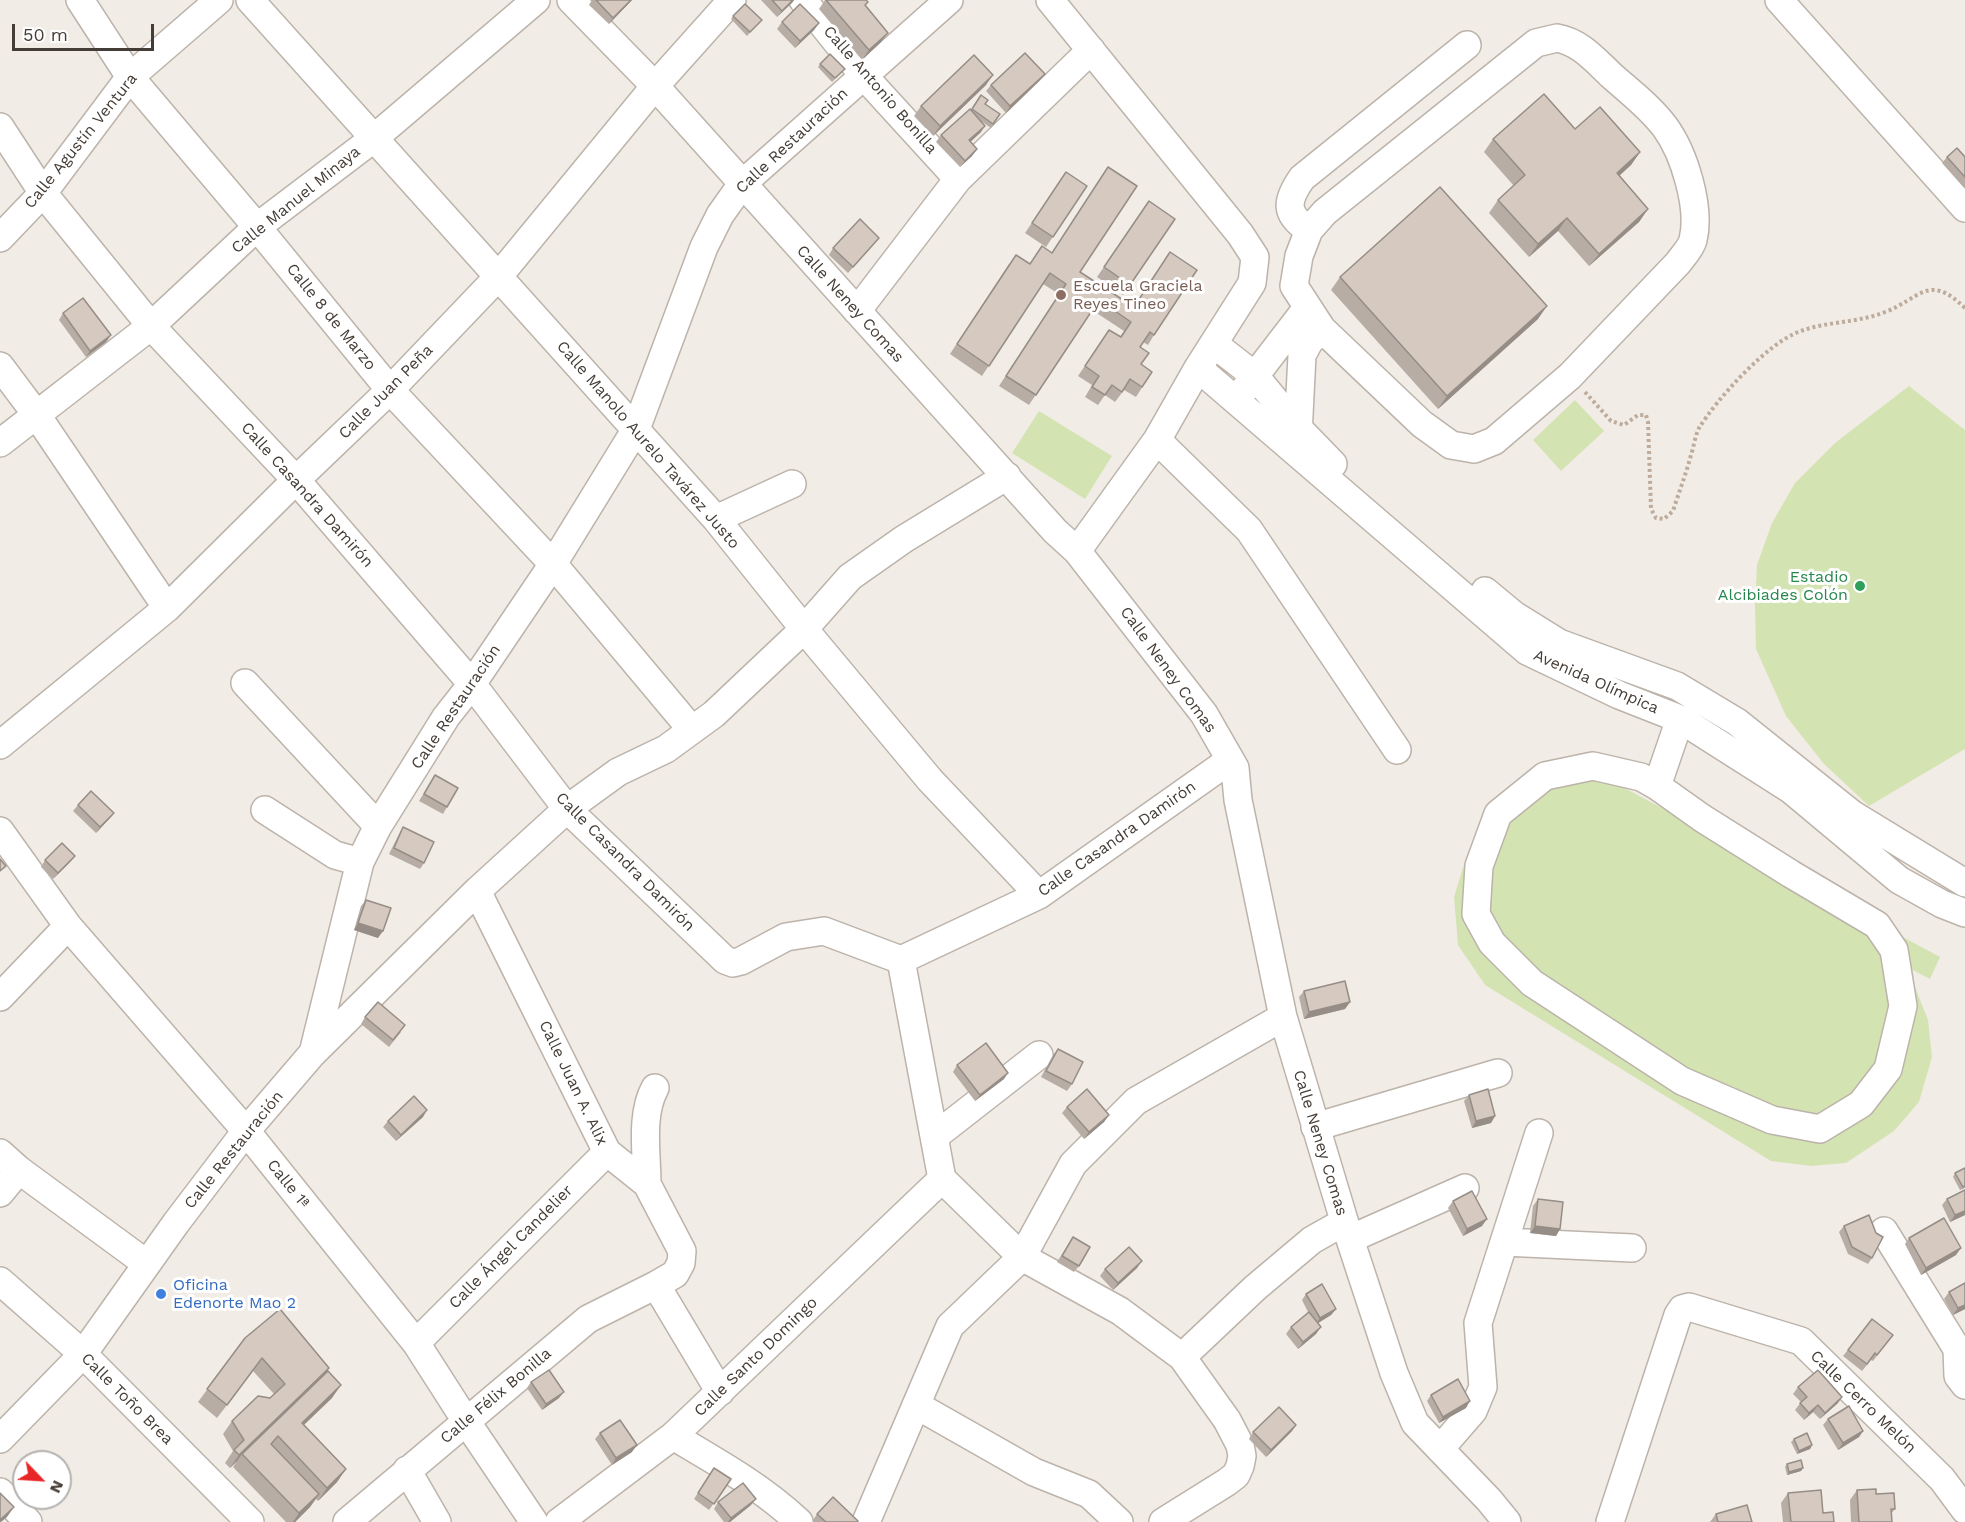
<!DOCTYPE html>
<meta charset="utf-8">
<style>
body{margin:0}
#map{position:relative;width:1965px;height:1522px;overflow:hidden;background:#f2ece6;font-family:"Work Sans",sans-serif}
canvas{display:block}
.north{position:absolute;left:12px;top:1450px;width:60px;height:60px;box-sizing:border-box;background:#fff;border:2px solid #b4b1af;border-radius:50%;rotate:115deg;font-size:16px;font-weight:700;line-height:24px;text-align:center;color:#443c36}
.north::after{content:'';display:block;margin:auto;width:21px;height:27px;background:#e92627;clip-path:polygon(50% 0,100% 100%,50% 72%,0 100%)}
.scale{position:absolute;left:12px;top:24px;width:142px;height:27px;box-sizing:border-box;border:3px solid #443c36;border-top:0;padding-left:8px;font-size:18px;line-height:21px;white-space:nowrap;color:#443c36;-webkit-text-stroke:4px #fff;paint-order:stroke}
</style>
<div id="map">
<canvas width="1965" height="1522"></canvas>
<div class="north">N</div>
<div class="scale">50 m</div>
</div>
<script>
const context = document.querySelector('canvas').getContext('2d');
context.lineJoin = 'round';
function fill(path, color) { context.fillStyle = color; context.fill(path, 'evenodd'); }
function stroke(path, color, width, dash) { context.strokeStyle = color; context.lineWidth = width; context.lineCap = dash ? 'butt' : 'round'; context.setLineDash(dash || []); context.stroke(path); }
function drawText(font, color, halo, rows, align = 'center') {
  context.font = font + ' "Work Sans",sans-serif'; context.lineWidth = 6; context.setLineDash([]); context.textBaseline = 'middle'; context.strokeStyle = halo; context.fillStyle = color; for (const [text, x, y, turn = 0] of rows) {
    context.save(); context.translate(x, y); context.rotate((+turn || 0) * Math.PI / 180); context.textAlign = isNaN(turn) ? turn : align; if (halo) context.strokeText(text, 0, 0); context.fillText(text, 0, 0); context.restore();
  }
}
fill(new Path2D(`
 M1909 386 1965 430V749L1869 806 1824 764 1786 716 1756 649 1755 606 1757 565 1772 523 1795 483 1835 443Z
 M1575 400 1604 431 1561 471 1533 440Z
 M1039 411 1112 456 1085 499 1012 453Z
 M1554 773 1617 784 1940 957 1930 979 1907 967 1928 1020 1932 1057 1919 1102 1894 1131 1846 1163 1811 1166 1771 1161 1485 985 1458 945 1454 897 1467 855 1487 823Z`), '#d4e3b2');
const minor = new Path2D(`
 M80 0 130 77 257 227 390 390 553 564 692 730
 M250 0 716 519 804 629 930 780 1039 895
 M571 0 655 86 1055 531 1077 551 1204 714 1235 768 1238 800 1283 1017 1346 1227 1394 1373 1415 1423 1489 1500 1507 1522
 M803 0 863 75 958 179
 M1050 0 1240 234 1255 257 1252 283 1198 368 1157 440 1077 551
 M1779 0 1965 208
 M1557 38C1580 42 1595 60 1612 76 1630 92 1650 107 1665 127 1684 153 1701 207 1693 240 1691 248 1683 256 1678 263L1570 376 1494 441 1474 449 1451 445 1422 424 1322 329 1294 286 1299 256 1309 230 1325 212 1536 43Z
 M0 127 43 193 151 326 296 480 472 684 567 809 725 960 733 963 741 961 786 937 824 931 901 960 1039 895 1230 760
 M1309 230C1284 214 1286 201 1302 178L1467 45
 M0 238 43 193 130 77 219 0
 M857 311 958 179 1091 50
 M1214 344 1255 376 1298 428 1333 464
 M0 366 36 414 167 608
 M1198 368 1527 651 1619 695 1680 719 1790 789 1899 880 1942 904 1965 913
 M1244 390 1307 308
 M1298 435 1302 355 1309 342 1322 329
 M1157 440 1249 530 1397 750
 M0 443 151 326 257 227 373 139 536 0
 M716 519 792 484
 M1485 591 1514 615 1559 643 1677 686 1737 722 1852 814 1965 883
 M245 683 378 826
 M0 745 167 608 296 480 390 390 498 277 655 86 732 0
 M1593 766 1641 777 1657 786 1702 818 1791 874 1877 925 1894 950 1903 1006 1888 1069 1861 1104 1820 1129 1772 1120 1682 1081 1532 983 1492 943 1476 914 1479 866 1498 814 1545 776Z
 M1657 786 1680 719
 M265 810 335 855 360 862
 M0 831 68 926 246 1131 416 1343 466 1421 534 1522
 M901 960 942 1179 1022 1257 1120 1311 1182 1357 1227 1420 1240 1445 1242 1456 1240 1466 1236 1475 1227 1482 1163 1522
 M0 997 68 926
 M313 1053 360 862 378 826 446 717 472 684 553 564 636 429 704 247 720 215 742 184 949 0
 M1315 1127 1498 1073
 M934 1137 1039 1055
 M0 1153 19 1170 147 1264
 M647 1184C647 1154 640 1115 655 1088
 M0 1193 19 1170
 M1884 1231 1957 1349 1958 1376 1965 1385
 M1350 1239 1465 1188
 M1504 1242 1632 1248
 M0 1281 83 1354 250 1522
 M656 1285 720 1392
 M416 1343 607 1152
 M1182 1357 1255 1288 1312 1240 1344 1222
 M916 1405 1034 1472 1089 1494 1119 1522
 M673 1436C717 1462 762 1487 799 1522
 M0 1439 83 1354 176 1223 246 1131 312 1054 477 891 567 809 618 772 666 749 714 714 804 629 850 577 904 539 1007 476
 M1440 1449 1473 1411 1483 1387 1478 1323 1539 1133
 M407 1470 437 1522
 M0 1492 28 1522
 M347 1522 588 1319 656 1285 675 1274 681 1263 682 1251 647 1184 607 1152 477 891
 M559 1522 673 1436 942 1179
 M866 1522 950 1326 1022 1257 1073 1164 1136 1101 1283 1017
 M1610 1522 1678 1315 1682 1309 1689 1307 1801 1341 1942 1479 1965 1510`);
stroke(minor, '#bcb3aa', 30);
stroke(new Path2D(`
 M1585 392 1611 421 1624 425 1638 415H1646L1648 422 1651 509 1656 518 1664 519 1673 511C1679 492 1686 474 1691 455 1694 446 1695 436 1699 428 1717 399 1768 342 1801 331 1828 321 1858 323 1885 312 1920 299 1928 272 1965 308`), '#bdac9c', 4, [3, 3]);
stroke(minor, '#fff', 27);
fill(new Path2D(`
 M592 0H632L609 24 589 5Z
 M761 0H794L777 17Z
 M825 0 866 6 881 42 862 60 819 9Z
 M733 16 759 23 747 36 731 19Z
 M782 22 819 23 814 30 795 48 777 29Z
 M820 64 845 69 832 82 818 67Z
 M1040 80 1006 113 986 91 991 85Z
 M986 85 933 136 914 116 921 106Z
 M981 95 985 104 1000 114 991 128 981 121V132L970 142 977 149 972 156 960 167 936 142 941 135 971 110Z
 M1575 129 1640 152 1631 165 1619 176 1648 209 1639 222 1589 266 1558 231 1529 257 1489 213 1498 200 1514 186 1484 152 1493 139Z
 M1947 157H1965V189L1942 163Z
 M1066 172 1087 186 1046 247 1025 233Z
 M1149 201 1175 219 1123 295 1097 277Z
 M874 244 848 273 829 255 833 248Z
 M1030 263 1080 272 1154 335 1148 345 1143 342 1140 347 1141 364 1152 372 1136 397 1124 390 1115 402 1105 395 1098 405 1085 397 1092 385 1078 376 1109 330 1120 337 1124 331 1092 310 1029 405 999 386 1059 294 1043 284 982 376 950 354 1009 264Z
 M1340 277 1538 319 1438 409 1331 290Z
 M63 313 111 335 106 342 86 357 59 320Z
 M435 775 447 807 443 814 419 801Z
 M78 805 114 813 109 819 96 833 73 811Z
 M403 827 424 863 420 869 389 854 399 834Z
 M75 856 70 862 53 879 41 867 45 860Z
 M366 900 378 938 354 930 361 906Z
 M1304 991 1350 1002 1345 1009 1304 1019 1299 997Z
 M365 1017 401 1032 389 1047 361 1024Z
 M1058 1049 1072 1084 1067 1091 1041 1077 1053 1055Z
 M957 1065 1004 1079 975 1101 953 1072Z
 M1469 1095 1495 1116 1491 1123 1472 1128 1464 1101Z
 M1067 1107 1109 1115 1104 1122 1084 1139 1062 1113Z
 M423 1117 396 1141 383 1127 388 1121Z
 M1955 1173 1965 1188 1960 1190 1953 1177Z
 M1965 1190V1215L1950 1222 1942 1205 1947 1199Z
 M1538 1199 1560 1229 1556 1236 1530 1233 1533 1206Z
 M1453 1201 1482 1226 1463 1236 1448 1208Z
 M1844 1226 1872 1258 1868 1264 1848 1254 1839 1232Z
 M1073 1237 1079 1266 1074 1272 1057 1262Z
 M1909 1238 1956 1255 1921 1275 1905 1244Z
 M1137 1268 1113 1290 1100 1276 1105 1269Z
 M1949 1292 1965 1309 1953 1315 1944 1299Z
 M1306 1294 1336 1309 1331 1315 1318 1323 1316 1334 1298 1349 1286 1334 1291 1327 1308 1312 1302 1300Z
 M1872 1319 1893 1335 1873 1361 1871 1360 1862 1371 1843 1356Z
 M245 1338 329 1368 325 1374 332 1398 304 1425 346 1469 337 1482 318 1501 316 1499 310 1507 295 1522H286L233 1467 237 1461 230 1468 225 1463 233 1451 223 1434 232 1421 270 1398 274 1394 253 1371 217 1418 198 1402Z
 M531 1382 559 1398 542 1410 527 1388Z
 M1798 1387 1838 1403 1820 1419 1813 1412 1804 1420 1795 1410 1801 1402 1793 1394Z
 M1431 1395 1466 1408 1439 1423 1427 1401Z
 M1828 1419 1863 1431 1859 1437 1838 1450 1823 1425Z
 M1296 1425 1292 1431 1266 1457 1249 1439 1253 1432Z
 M600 1433 632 1452 612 1465 595 1439Z
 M1794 1439 1812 1445 1810 1449 1797 1454 1791 1442Z
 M1787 1464 1803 1468 1801 1471 1787 1475 1785 1467Z
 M714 1468 731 1479 709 1510 694 1499Z
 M1857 1490 1876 1494 1895 1509 1891 1514 1892 1522H1851L1850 1500Z
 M1788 1493 1823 1513 1834 1522H1783L1781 1503Z
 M718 1502 751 1505 730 1522H724L714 1509Z
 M817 1514 857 1522H814L813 1520Z
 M1716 1514 1752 1522H1710Z`), '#b7ada5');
fill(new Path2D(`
 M631 0H632L609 24 613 18Z
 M793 0H794L792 3 777 17 782 11Z
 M819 23 814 30 795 48 800 41Z
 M888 33 881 42 862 60 869 50Z
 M1045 74 1040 80 1006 113 1010 106Z
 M993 75 986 85 933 136 940 126Z
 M985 126 981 132 965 147 969 140Z
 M977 149 972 156 960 167 965 161Z
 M1640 152 1631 165 1608 186 1617 173Z
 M1648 209 1639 222 1589 266 1599 254Z
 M1567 218 1558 231 1529 257 1538 244Z
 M1547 306 1538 319 1438 409 1447 396Z
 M111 335 106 342 86 357 90 351Z
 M114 813 109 819 96 833 100 827Z
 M75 856 70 862 53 879 58 873Z
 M358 923 383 931 378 938 354 930Z
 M1350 1002 1345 1009 1304 1019 1309 1012Z
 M1008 1073 1004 1079 975 1101 980 1095Z
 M427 1110 423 1117 396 1141 401 1135Z
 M1109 1115 1104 1122 1084 1139 1089 1132Z
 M1495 1116 1491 1123 1472 1128 1476 1121Z
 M1965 1211V1215L1950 1222 1955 1215Z
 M1487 1219 1482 1226 1463 1236 1467 1229Z
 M1535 1226 1560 1229 1556 1236 1530 1233Z
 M1961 1248 1956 1255 1921 1275 1926 1268Z
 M1142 1261 1137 1268 1113 1290 1118 1283Z
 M1965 1305V1309L1953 1315 1958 1308Z
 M1336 1309 1331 1315 1315 1325 1320 1318Z
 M1321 1327 1316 1334 1298 1349 1303 1342Z
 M329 1368 320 1381 242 1454 237 1461 230 1468 239 1455Z
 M341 1385 332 1398 292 1436 302 1423Z
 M564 1392 559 1398 542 1410 546 1404Z
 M1842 1397 1838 1403 1820 1419 1825 1413Z
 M1470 1401 1466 1408 1439 1423 1443 1417Z
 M1818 1405 1813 1412 1804 1420 1809 1413Z
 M1296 1425 1292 1431 1266 1457 1271 1450Z
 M1863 1431 1859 1437 1838 1450 1843 1443Z
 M637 1445 632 1452 612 1465 616 1458Z
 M1812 1445 1810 1449 1797 1454 1799 1451Z
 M1803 1468 1801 1471 1787 1475 1789 1472Z
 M346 1469 337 1482 318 1501 327 1488Z
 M319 1494 310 1507 295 1522H293L299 1513Z
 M756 1499 751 1505 730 1522H728L731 1518Z
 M14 1507 7 1517 1 1522H0V1520Z`), '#958d86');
const building = new Path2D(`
 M596 0H631L613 18Z
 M772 0H793L782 11Z
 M826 0H866L868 2 865 5 888 33 869 50Z
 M745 4 762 20 750 32 733 16Z
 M800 4 819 23 800 41 782 22Z
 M1025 53 1045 74 1010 106 991 85Z
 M830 54 845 69 835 78 820 64Z
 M974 55 993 75 940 126 921 106Z
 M1544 94 1575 129 1600 107 1640 152 1617 173 1648 209 1599 254 1567 218 1538 244 1498 200 1525 175 1493 139Z
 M981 95 988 100 985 104 1000 114 993 124 972 109Z
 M970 109 985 126 969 140 977 149 965 161 941 135Z
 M1957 148 1965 157V177L1947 157Z
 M1108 167 1137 186 1080 272 1134 307 1170 252 1197 270 1154 335 1150 332 1140 347 1149 353 1141 364 1152 372 1142 387 1130 379 1122 392 1112 385 1105 395 1092 387 1099 376 1085 366 1109 330 1121 337 1131 322 1099 300 1036 395 1006 376 1066 284 1050 273 989 366 957 344 1016 255 1030 264 1042 246 1052 253Z
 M1066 172 1087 186 1053 237 1032 223Z
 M1440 187 1547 306 1447 396 1340 277Z
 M1149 201 1175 219 1130 285 1104 267Z
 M860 219 879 238 853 267 833 248Z
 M83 298 111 335 90 351 63 313Z
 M435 775 458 788 447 807 424 794Z
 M91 791 114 813 100 827 78 805Z
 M403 827 434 842 424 863 394 848Z
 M62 843 75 856 58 873 45 860Z
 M0 859 6 866 0 871Z
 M366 900 391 908 383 931 358 923Z
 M1345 981 1350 1002 1309 1012 1304 991Z
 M378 1002 405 1025 393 1040 365 1017Z
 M986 1043 1008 1073 980 1095 957 1065Z
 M1058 1049 1083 1062 1072 1084 1046 1071Z
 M1087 1089 1109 1115 1089 1132 1067 1107Z
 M1488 1089 1495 1116 1476 1121 1469 1095Z
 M414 1096 427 1110 401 1135 388 1121Z
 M1965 1168V1186L1963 1187 1955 1173Z
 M1965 1190V1211L1955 1215 1947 1199Z
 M1472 1191 1487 1219 1467 1229 1453 1201Z
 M1538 1199 1563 1202 1560 1229 1535 1226Z
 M1869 1215 1876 1233 1883 1237 1872 1258 1852 1247 1844 1226Z
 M1944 1218 1961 1248 1926 1268 1909 1238Z
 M1073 1237 1090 1247 1079 1266 1062 1256Z
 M1129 1247 1142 1261 1118 1283 1105 1269Z
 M1965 1283V1305L1958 1308 1949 1292Z
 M1322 1284 1336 1309 1320 1318 1306 1294Z
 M280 1309 329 1368 239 1455 234 1450 244 1440 232 1421 258 1396 270 1398 285 1384 262 1358 227 1405 207 1389 245 1338Z
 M1309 1312 1321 1327 1303 1342 1291 1327Z
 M1872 1319 1893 1335 1877 1355 1875 1353 1867 1364 1848 1350Z
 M549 1370 564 1392 546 1404 531 1382Z
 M1818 1370 1842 1397 1825 1413 1818 1405 1809 1413 1800 1403 1807 1397 1798 1387Z
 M328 1371 341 1385 302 1423 346 1469 327 1488 278 1436 271 1444 319 1494 299 1513 242 1454Z
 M1458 1379 1470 1401 1443 1417 1431 1395Z
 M1849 1406 1863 1431 1843 1443 1828 1419Z
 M1279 1407 1296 1425 1271 1450 1253 1432Z
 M620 1420 637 1445 616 1458 600 1433Z
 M1807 1433 1812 1445 1799 1451 1794 1439Z
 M1801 1460 1803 1468 1789 1472 1787 1464Z
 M714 1468 731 1479 714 1504 698 1493Z
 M743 1483 756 1499 731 1518 718 1502Z
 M1876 1489V1494L1894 1493 1895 1509H1891L1892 1522H1859L1857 1490Z
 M1821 1490 1823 1513 1833 1512 1834 1522H1791L1788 1493Z
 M0 1493 14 1507 0 1520Z
 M833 1497 858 1521 857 1522H826L817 1514Z
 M1747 1505 1752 1522H1718L1716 1514Z`);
fill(building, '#d5c9c0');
stroke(building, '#958d86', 1.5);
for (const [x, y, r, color] of [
 [1061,295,6,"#8d6e63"],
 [1860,586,6,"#2e9e5b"],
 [161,1294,6,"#3f7fe0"]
]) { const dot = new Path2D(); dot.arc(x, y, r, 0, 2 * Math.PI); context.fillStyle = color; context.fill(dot); stroke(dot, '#fff', 2); }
drawText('16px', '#443c36', '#fff', [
 ["Calle Antonio Bonilla",880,90,49],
 ["Calle Agustín Ventura",81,141,-51],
 ["Calle Restauración",792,141,-43],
 ["Calle Manuel Minaya",296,200,-39],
 ["Calle Neney Comas",850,304,48],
 ["Calle 8 de Marzo",331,317,51],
 ["Calle Juan Peña",386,392,-45],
 ["Calle Manolo Aurelo Tavárez Justo",648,445,49],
 ["Calle Casandra Damirón",307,495,48],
 ["Calle Neney Comas",1168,670,54],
 ["Avenida Olímpica",1596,682,24],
 ["Calle Restauración",456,707,-56],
 ["Calle Casandra Damirón",1117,839,-35],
 ["Calle Casandra Damirón",625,862,45],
 ["Calle Juan A. Alix",573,1083,64],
 ["Calle Neney Comas",1320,1143,73],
 ["Calle Restauración",234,1150,-51],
 ["Calle 1ª",288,1184,51],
 ["Calle Ángel Candelier",511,1247,-45],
 ["Calle Santo Domingo",756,1357,-44],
 ["Calle Félix Bonilla",496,1396,-40],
 ["Calle Toño Brea",127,1399,45],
 ["Calle Cerro Melón",1863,1402,44]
]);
drawText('16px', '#785e54', '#fff', [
 ["Escuela Graciela",1073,286],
 ["Reyes Tineo",1073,304]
], 'left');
drawText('16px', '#27864d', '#fff', [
 ["Estadio",1848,577],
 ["Alcibiades Colón",1848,595]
], 'right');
drawText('16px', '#366cbe', '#fff', [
 ["Oficina",173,1285],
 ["Edenorte Mao 2",173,1303]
], 'left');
</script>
